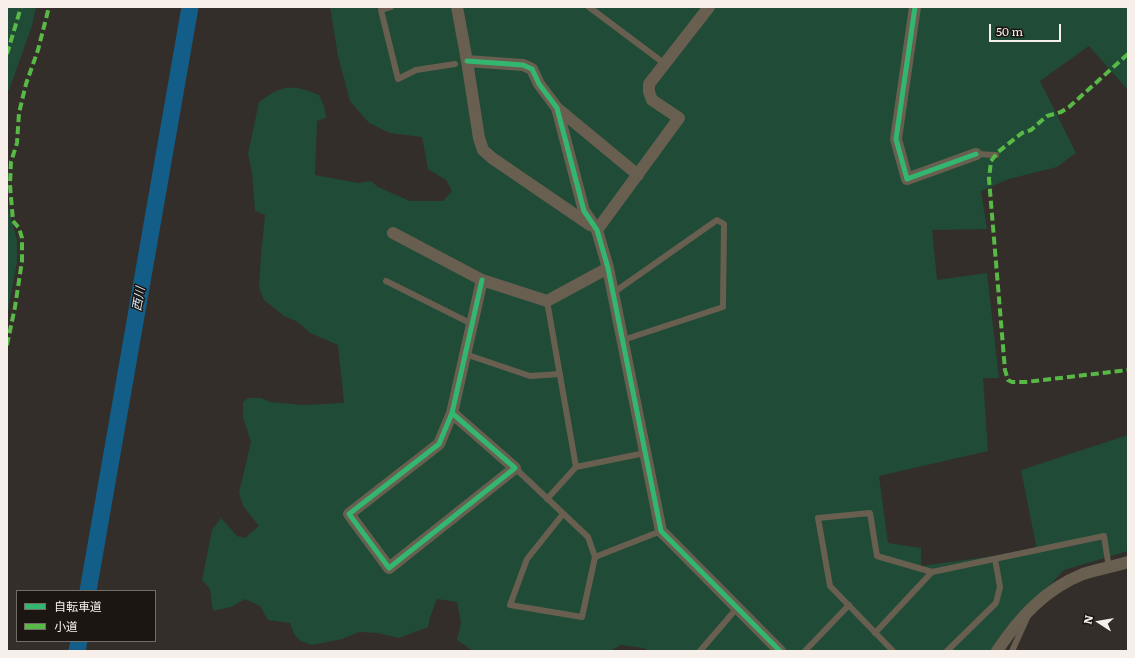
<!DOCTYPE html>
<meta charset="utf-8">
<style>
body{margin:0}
#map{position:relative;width:1135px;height:658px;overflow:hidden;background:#332e29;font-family:Literata,"Noto Sans JP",serif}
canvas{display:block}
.frame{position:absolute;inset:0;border:8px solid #f6efea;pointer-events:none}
.legend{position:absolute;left:16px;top:590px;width:140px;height:52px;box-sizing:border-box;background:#1b1612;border:1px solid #736d68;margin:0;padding:5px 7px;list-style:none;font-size:12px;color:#f6efea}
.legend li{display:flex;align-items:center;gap:8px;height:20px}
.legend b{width:20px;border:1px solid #736d68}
.north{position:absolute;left:1079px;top:602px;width:40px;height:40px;-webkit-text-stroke:3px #1b1612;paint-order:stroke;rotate:282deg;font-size:11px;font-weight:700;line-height:16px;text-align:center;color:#f6efea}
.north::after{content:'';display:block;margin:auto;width:14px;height:18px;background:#f6efea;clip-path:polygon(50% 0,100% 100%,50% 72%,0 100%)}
.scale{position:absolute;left:989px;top:24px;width:72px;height:18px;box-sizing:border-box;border:2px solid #f6efea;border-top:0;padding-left:5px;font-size:12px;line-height:14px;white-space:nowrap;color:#f6efea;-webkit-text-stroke:3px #1b1612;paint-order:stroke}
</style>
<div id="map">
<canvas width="1135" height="658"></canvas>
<div class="frame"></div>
<ul class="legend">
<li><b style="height:5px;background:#33b770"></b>自転車道</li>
<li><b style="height:5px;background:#58b947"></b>小道</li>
</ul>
<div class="north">N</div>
<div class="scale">50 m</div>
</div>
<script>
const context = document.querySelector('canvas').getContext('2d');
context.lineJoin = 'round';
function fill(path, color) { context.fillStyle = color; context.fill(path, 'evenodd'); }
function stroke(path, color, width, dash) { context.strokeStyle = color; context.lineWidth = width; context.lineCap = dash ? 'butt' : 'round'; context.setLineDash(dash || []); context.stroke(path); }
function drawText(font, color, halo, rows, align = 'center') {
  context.font = font + ' Literata,"Noto Sans JP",serif'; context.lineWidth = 3; context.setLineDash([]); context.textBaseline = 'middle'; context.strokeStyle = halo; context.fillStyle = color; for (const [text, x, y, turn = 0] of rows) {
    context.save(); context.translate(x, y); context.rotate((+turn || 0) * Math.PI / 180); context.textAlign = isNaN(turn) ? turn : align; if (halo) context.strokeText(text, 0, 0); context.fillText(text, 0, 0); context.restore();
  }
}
fill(new Path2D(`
 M7 7H36L32 26 9 90H7Z
 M330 7H1128V90L1089 46 1040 81 1076 153 1057 167 1009 179 981 191 987 229 932 230 937 280 987 273 999 378H983L988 451 879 476 888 543 921 548V566L1037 550 1021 470 1128 435V551L1064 570 990 651H649L644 648 621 645 610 651H473L457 640 461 623 457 602 437 599 430 617 428 627 399 638 377 633 359 632 342 639 312 645 301 641 294 634 290 623 268 620 260 606 245 599 231 607 213 611 210 589 202 580 212 530 221 518 237 536 245 538 259 526 243 506 239 493 251 442 243 417V402L248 398H261L270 402 304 405 344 403 338 345 310 333 298 322 284 316 264 300 259 288 261 255 265 215 255 211 252 173 248 154 259 102C284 84 291 84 319 95L324 106 326 118 317 121 315 175 358 183 371 181 378 187 410 201H443L452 191 446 180 428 169 422 137 390 133 369 123 350 101 338 56Z
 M7 188 8 207 17 240V262L7 317Z`), '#204b36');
stroke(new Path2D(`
 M88 591 190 7
 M77 651 79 641`), '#135e88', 17);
stroke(new Path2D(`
 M391 7 381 10 398 79 416 70 455 64
 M589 7 665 64
 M976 154 996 155
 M386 281 472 324
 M613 293 717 220 724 224 723 307 623 340
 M547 301 576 467
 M465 354 530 376 560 374
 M515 468 588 537 595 557 661 531
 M547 499 576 467 645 453
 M563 514 527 559 510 605 582 617 595 557
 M875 633 932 572
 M700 651 737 608
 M805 651 849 605
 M893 651 830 586 818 518 870 513 877 556 932 572 1104 536 1109 568
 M947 651 996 603 1000 587 995 559
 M1012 651 1027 618`), '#695f50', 6);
stroke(new Path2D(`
 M457 7 467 61 479 138 483 150 492 158 590 225
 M915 7 896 139 907 179 976 154
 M467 61 523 65 532 69 539 84 557 108 584 211 597 230 608 268 661 531 780 651
 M557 108 638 175
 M597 230 679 118 652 100 649 92V84L709 7
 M393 233 482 280 547 301 608 268
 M452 413 515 468 389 568 349 514 439 444 452 413 482 280
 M997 651C1019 618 1045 589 1083 574 1097 569 1113 567 1128 562`), '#695f50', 12);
stroke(new Path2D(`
 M7 54 21 7
 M1128 54 1069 107 1061 112 1047 116 1031 130 1022 133 998 152 991 161 989 179 1005 370 1008 380 1012 382H1026L1128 370
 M7 345 15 307 22 261V238L19 228 13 221 10 185 11 162 17 143 19 113 26 84 38 50 49 7`), '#58b947', 4, [8, 4]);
stroke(new Path2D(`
 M915 7 896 139 907 179 976 154
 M467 61 523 65 532 69 539 84 557 108 584 211 597 230 608 268 661 531 780 651
 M452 413 515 468 389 568 349 514 439 444 452 413 482 280`), '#33b770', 5);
drawText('italic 12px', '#d5e7f5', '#1b1612', [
 ["西川",139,299,-80]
]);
</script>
